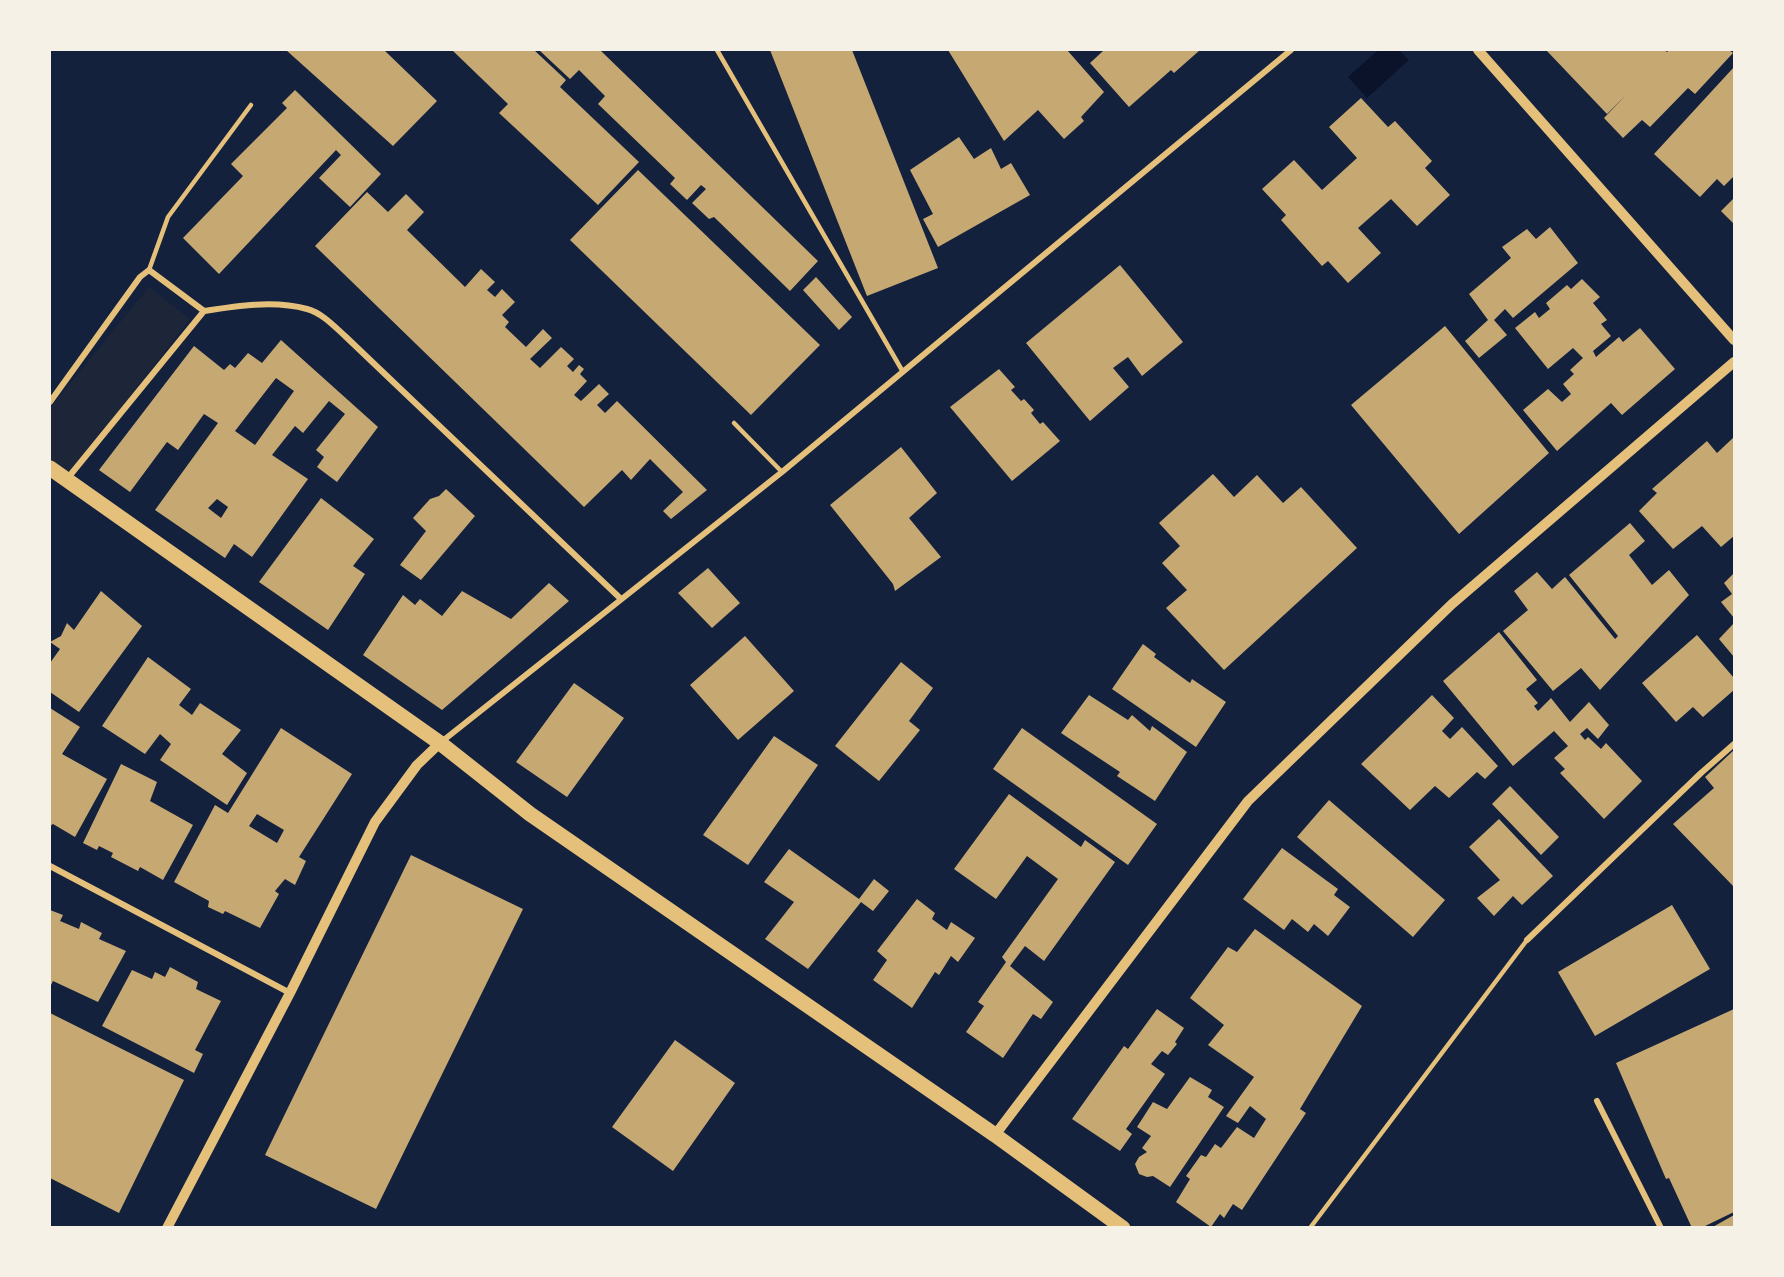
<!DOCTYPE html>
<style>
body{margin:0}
#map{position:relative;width:1784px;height:1277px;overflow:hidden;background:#14213d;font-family:"Roboto Condensed",sans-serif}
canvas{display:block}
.frame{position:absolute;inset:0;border:51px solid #f6f1e7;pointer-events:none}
</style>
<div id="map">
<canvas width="1784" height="1277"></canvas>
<div class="frame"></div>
</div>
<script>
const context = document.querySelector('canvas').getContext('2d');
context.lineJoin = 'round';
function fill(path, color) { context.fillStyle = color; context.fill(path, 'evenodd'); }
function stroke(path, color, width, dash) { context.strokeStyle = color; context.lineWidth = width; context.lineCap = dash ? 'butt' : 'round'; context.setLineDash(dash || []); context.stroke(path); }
fill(new Path2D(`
 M149 287 190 319 66 479 50 468V408Z`), '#1d2539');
fill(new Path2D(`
 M1378 50H1399L1409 60 1367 98 1348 77Z`), '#0b132b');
fill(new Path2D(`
 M286 50H384L437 101 393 146Z
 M452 50H534L566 80 560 87 639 162 598 205 499 113 508 104Z
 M539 50H600L818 261 790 291 714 217 709 219 692 203 706 189 701 185 687 200 670 184 675 178 598 104 605 96 579 70 570 79Z
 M770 50H852L938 268 867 296Z
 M948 50H1067L1104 92 1081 117 1084 121 1064 139 1038 110 1004 141Z
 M1102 50H1200L1174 73 1171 70 1129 107 1090 63 1103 51Z
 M1546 50H1664L1667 52 1669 50H1729L1733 53 1695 94 1688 88 1650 127 1642 120 1623 138 1604 118 1626 95 1607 114Z
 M1734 67V176L1724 186 1717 179 1700 197 1654 154Z
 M295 90 381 174 350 207 319 178 341 155 336 150 219 274 183 238 243 176 231 164 287 108 282 103Z
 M1361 98 1388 127 1395 121 1432 161 1425 168 1450 195 1417 226 1391 199 1358 228 1381 253 1348 283 1328 261 1322 266 1281 220 1286 215 1262 189 1294 160 1322 190 1357 158 1329 127Z
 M959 137 974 159 991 148 1001 169 1011 163 1030 195 938 247 923 219 933 214 910 170Z
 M638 170 820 345 751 415 570 240Z
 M367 192 388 212 406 194 424 212 407 230 465 287 481 269 495 282 487 290 495 297 502 289 515 302 502 315 509 322 505 327 526 347 543 329 552 338 530 359 540 368 561 347 574 359 567 366 573 372 579 365 584 369 580 374 587 381 574 395 581 401 599 384 609 394 597 405 605 413 617 401 707 490 671 519 663 511 683 492 650 459 631 480 622 470 584 507 315 246Z
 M1734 198V224L1721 211Z
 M1550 227 1578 263 1513 318 1505 309 1494 320 1507 335 1479 358 1465 341 1488 320 1469 294 1511 258 1502 247 1527 229 1536 239Z
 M1120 265 1183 342 1142 376 1128 357 1113 368 1129 387 1090 421 1026 343Z
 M816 277 852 317 839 330 803 290Z
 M1582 279 1600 297 1593 303 1607 320 1601 324 1611 336 1593 351 1596 357 1619 337 1623 342 1640 328 1675 369 1622 415 1611 403 1557 451 1523 410 1548 389 1562 402 1571 394 1563 384 1574 374 1570 370 1583 358 1573 348 1548 369 1515 328 1535 312 1539 318 1550 309 1546 303 1567 285 1571 289Z
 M1445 326 1549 453 1459 534 1351 405Z
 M281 340 378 427 337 482 317 467 324 457 316 450 345 414 329 401 303 433 295 426 272 455 308 479 252 557 234 544 225 558 155 510 218 423 204 414 178 450 167 442 130 492 99 470 194 346 224 370 230 364 235 368 248 353 262 363ZM276 378 294 391 255 445 235 431ZM217 499 228 507 221 518 208 508Z
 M999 369 1015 387 1011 390 1021 401 1024 399 1034 410 1031 413 1040 424 1043 422 1060 441 1012 481 950 407Z
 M1734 437V536L1721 547 1702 526 1673 549 1639 511 1657 493 1652 489 1707 441 1717 453Z
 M901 447 937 493 909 518 941 557 895 591 893 584 830 505Z
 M1213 474 1234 497 1257 475 1283 503 1301 487 1357 548 1224 670 1166 608 1187 590 1162 563 1180 546 1159 523Z
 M446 489 475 516 421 580 400 565 426 531 413 518 430 499 439 496Z
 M321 498 374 539 353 566 365 574 328 630 259 582Z
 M1630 523 1645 541 1629 555 1652 585 1669 570 1689 595 1600 690 1581 668 1553 691 1503 631 1528 610 1514 591 1537 572 1552 589 1565 577 1615 639 1618 636 1569 575Z
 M708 568 740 603 712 628 678 593Z
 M1734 573V618L1721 602 1732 594 1724 583Z
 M549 583 569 601 442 710 363 655 403 595 415 605 420 599 442 616 462 591 511 619Z
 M101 591 142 626 79 712 50 692V663L60 649 50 642 61 636 67 623 74 630Z
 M1734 623V657L1719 639Z
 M1499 632 1537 680 1526 689 1538 703 1534 706 1538 711 1551 698 1570 722 1589 702 1609 725 1598 739 1587 728 1580 734 1585 740 1588 737 1601 749 1606 743 1642 781 1604 819 1560 773 1565 769 1554 758 1568 746 1554 731 1513 766 1443 681Z
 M1697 635 1734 678V690L1703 717 1693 707 1676 722 1642 683Z
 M745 636 794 691 738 740 690 685Z
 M1143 644 1156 654 1154 657 1190 683 1192 679 1226 702 1196 747 1112 689Z
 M148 657 191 689 179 705 192 715 200 703 241 730 222 754 247 773 227 805 160 760 171 744 160 734 145 754 102 726Z
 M901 662 933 688 909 721 920 730 879 781 835 746Z
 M574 683 624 718 567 797 516 762Z
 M1089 695 1128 720 1132 715 1150 731 1152 726 1187 752 1155 801 1117 776 1120 772 1061 733Z
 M1432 695 1454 718 1442 731 1450 739 1462 727 1498 766 1485 779 1477 772 1449 798 1435 786 1410 810 1361 764Z
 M50 708 80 727 62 754 107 779 75 837 53 824 50 826Z
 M281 728 352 774 299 857 306 861 295 885 285 879 275 891 279 894 260 928 225 911 223 914 208 907 209 901 174 882 215 805 228 813ZM257 814 284 830 277 843 249 826Z
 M1022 728 1157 824 1128 865 993 769Z
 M774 736 818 765 748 865 703 835Z
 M1734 750V887L1673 824 1714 788 1705 777Z
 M121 764 157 782 150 801 193 825 163 880 140 867 138 871 111 857 113 853 99 846 97 850 83 843Z
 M1510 786 1559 837 1541 855 1492 804Z
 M1009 794 1081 847 1085 840 1115 862 1044 961 1025 946 1010 966 1053 1002 1041 1019 1033 1014 1003 1058 966 1032 984 1006 978 1002 1006 962 1002 957 1058 879 1027 856 996 899 954 869Z
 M1329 800 1445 900 1413 937 1297 837Z
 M1499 819 1553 876 1522 905 1513 896 1494 916 1477 898 1500 880 1469 847Z
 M1282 848 1338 889 1334 895 1350 907 1328 936 1314 924 1308 932 1292 919 1284 930 1243 899Z
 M789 849 859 899 874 879 889 891 873 911 861 902 808 969 765 939 794 902 764 882Z
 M411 855 523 909 376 1209 265 1155Z
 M917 899 935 913 932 919 947 930 951 922 975 938 958 962 951 956 939 975 935 972 912 1008 873 980 887 960 877 951Z
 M1672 905 1710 969 1595 1036 1558 972Z
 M50 910 63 915 60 921 79 929 81 922 102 933 99 939 126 951 98 1002 53 981 50 987Z
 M1255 929 1362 1006 1300 1109 1306 1113 1242 1210 1233 1204 1224 1218 1220 1214 1211 1227 1176 1202 1190 1179 1186 1176 1201 1155 1206 1157 1215 1144 1221 1148 1237 1127 1254 1138 1266 1119 1250 1106 1238 1123 1226 1116 1254 1077 1208 1045 1224 1025 1190 998 1228 947 1237 952Z
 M170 967 198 982 196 989 221 1001 195 1050 203 1054 194 1073 102 1026 132 970 152 979 155 972 165 977Z
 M1157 1009 1184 1028 1175 1042 1177 1044 1168 1055 1162 1051 1151 1064 1165 1074 1126 1129 1132 1134 1120 1151 1072 1119 1124 1046 1128 1049Z
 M1734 1009V1212L1701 1228H1692L1669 1178 1666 1179 1616 1063Z
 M50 1013 184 1080 119 1213 50 1178Z
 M675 1040 735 1083 673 1171 612 1127Z
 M1190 1077 1212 1090 1208 1097 1224 1107 1170 1187 1153 1176 1147 1177 1139 1174 1135 1164 1139 1157 1147 1152 1142 1148 1151 1136 1137 1127 1153 1102 1167 1109Z
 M1734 1215V1228H1711Z`), '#c6a872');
stroke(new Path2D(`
 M717 50 903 372
 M149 270 168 217 251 105
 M734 423 782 472
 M1310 1228 1527 940`), '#e5c07b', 4.5);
stroke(new Path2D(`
 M50 402 140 277 149 270 204 311
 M67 479 204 311C236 306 274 300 307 309 322 313 334 326 345 336L621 599
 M440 743 782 472 1291 50
 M50 866 290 993
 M1527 940 1701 773 1734 744
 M1597 1101 1661 1228`), '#e5c07b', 6);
stroke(new Path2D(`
 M1478 50 1734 340
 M995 1135 1248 801 1452 604 1734 362
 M167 1228 290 993 375 822 417 765 440 743`), '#e5c07b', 10);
stroke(new Path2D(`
 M50 468 440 743 530 814 995 1135 1123 1228`), '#e5c07b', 15);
</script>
